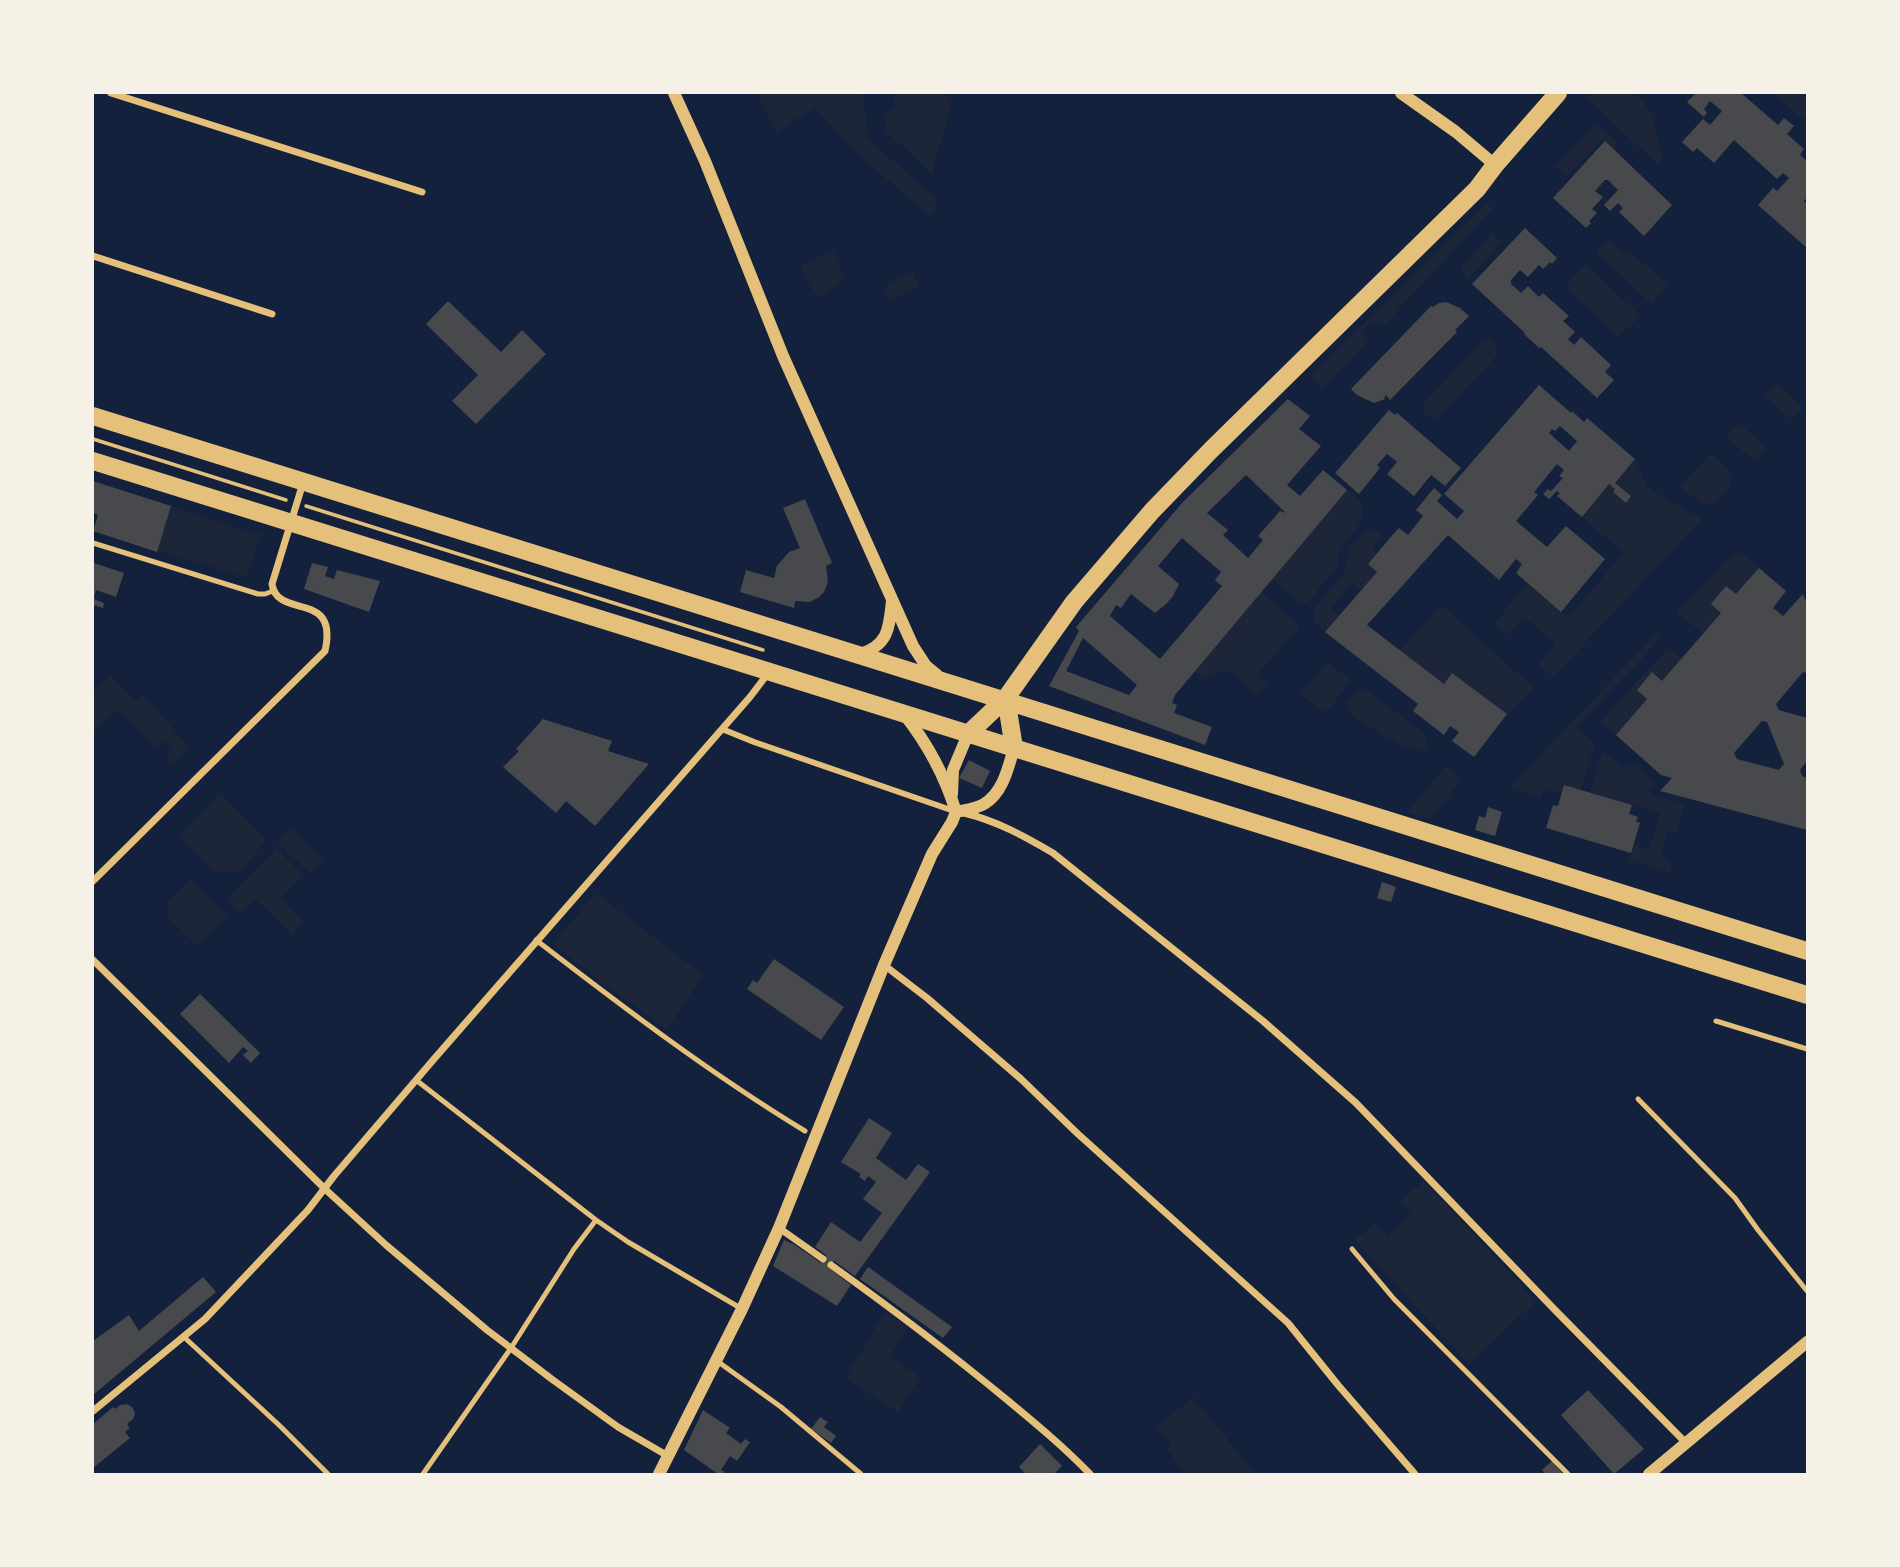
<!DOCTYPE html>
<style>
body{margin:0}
#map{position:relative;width:1900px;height:1567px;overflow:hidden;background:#14213d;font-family:Merriweather,serif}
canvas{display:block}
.frame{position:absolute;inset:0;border:94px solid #f6f1e7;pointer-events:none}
</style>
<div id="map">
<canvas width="1900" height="1567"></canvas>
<div class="frame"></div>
</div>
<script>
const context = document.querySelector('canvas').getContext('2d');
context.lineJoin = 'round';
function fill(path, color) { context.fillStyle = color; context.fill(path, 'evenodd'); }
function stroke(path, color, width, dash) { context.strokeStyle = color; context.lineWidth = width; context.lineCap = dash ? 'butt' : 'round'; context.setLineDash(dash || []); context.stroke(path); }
fill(new Path2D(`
 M756 93H863L868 136 872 143 936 198 935 210 929 216 849 146 815 107 777 132Z
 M893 93H943L952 100 932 174 886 131 883 114 896 108Z
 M1590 93H1633L1643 102 1653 115 1662 159 1657 164 1586 97Z
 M1773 93H1807V118L1803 119Z
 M1593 126C1603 125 1611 137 1617 143L1613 148 1602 139 1566 176 1555 166Z
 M1487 203 1492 208 1490 212 1383 326 1376 322 1367 325 1363 335 1368 342 1322 389 1312 379 1313 373Z
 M1492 233 1502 242 1468 279 1462 273V266Z
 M1608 239 1625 255 1630 251 1667 285 1652 304 1596 252Z
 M833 251 845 279 818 299 800 265Z
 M1586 264 1641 316 1618 337 1565 287Z
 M913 270 919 287 890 300 885 288 888 283Z
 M1487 340 1492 341 1496 345V356L1439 417C1428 421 1420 413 1424 403L1482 341Z
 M1776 383 1803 407 1792 420 1765 395Z
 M1739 423 1767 449 1755 462 1726 436Z
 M1711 453C1728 470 1742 475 1722 497 1718 501 1714 505 1708 504 1697 502 1687 492 1679 486Z
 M1635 459 1647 486 1658 494 1702 519 1553 677 1539 664 1555 643 1524 617 1507 635 1494 624 1528 583 1568 617 1624 553 1582 517 1609 484 1615 489 1613 492 1625 502 1615 483Z
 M1347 490 1364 504 1359 525 1341 547 1336 569 1308 602 1301 604 1272 579Z
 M171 506 261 535 247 578 157 550Z
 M1366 530 1375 531 1382 536 1374 546C1383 566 1375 575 1362 590L1353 583 1331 608 1339 616 1325 632 1315 623V607L1344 573 1350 549Z
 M1736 553 1742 554 1759 568 1703 634 1678 613V610L1730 557Z
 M1261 592 1298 624V628L1257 675 1267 684 1258 695C1248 692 1248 687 1241 680 1231 669 1215 668 1204 679L1195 670Z
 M1441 605 1534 688 1507 714 1453 673 1444 684 1400 650Z
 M1657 632 1662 637 1577 728 1595 743 1581 790 1564 785 1562 793 1544 788 1541 798 1513 789 1511 786Z
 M1669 647 1682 659 1662 681 1653 673 1647 699 1616 735 1600 722Z
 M1328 662 1351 681 1326 713 1299 694Z
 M111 675 135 701 143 695 190 748 173 764 165 757 171 751 162 741 156 747 120 712 112 713 93 732V692Z
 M1365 689 1423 732 1427 736 1426 748 1420 750 1403 746 1355 719 1348 711 1347 702C1352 696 1356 691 1365 689Z
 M1603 751 1623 768 1636 765 1656 783 1650 791 1652 795 1684 804 1676 832 1667 831 1662 851 1672 867 1670 873 1629 860 1633 845 1649 849 1660 814 1590 792Z
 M1446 765 1461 780 1431 819 1407 813Z
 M221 793 267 840 239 872H214L179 836Z
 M290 828 324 860 311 874 277 842Z
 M276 848 303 875 280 898 304 922 292 935 255 899 240 913 226 899Z
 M190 879 228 915 198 946 167 916 168 902Z
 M596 893 703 975 667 1029 608 987 553 944Z
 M1424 1181 1536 1301 1469 1364 1355 1240 1375 1223 1388 1236 1411 1214 1400 1201Z
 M886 1311 908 1328 890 1356 920 1377 898 1412 845 1378Z
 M1194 1397 1196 1399 1194 1401 1199 1408 1201 1407 1256 1474H1186L1169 1452 1167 1448 1171 1443 1156 1426Z`), '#1d2539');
fill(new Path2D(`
 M1696 93H1741L1778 125 1784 118 1794 126 1787 134 1804 149 1800 155 1807 161V197L1804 201 1807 204V248L1758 205 1773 188 1777 191 1789 178 1783 173 1777 179 1734 140 1714 163 1697 148 1693 152 1682 142 1703 119 1710 125 1722 111 1710 101 1704 109 1707 113 1704 117 1687 102Z
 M1605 141 1672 205 1644 236 1619 212 1623 208 1618 203 1610 211 1604 205 1618 190 1608 180H1605L1595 191 1603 197 1592 209 1597 213 1589 221 1591 223 1586 228 1553 198Z
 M1525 228 1557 258 1552 264 1550 262 1543 269 1539 265 1528 277 1520 270 1511 280V284L1521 293 1528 286 1539 297 1543 293 1569 316 1563 321 1575 332 1568 339 1574 345 1581 337 1611 365 1605 372 1614 380 1597 398 1541 347 1539 348 1524 334 1525 333 1472 284Z
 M448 301 501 352 522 330 546 354 476 424 452 401 478 375 426 324Z
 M1446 302 1460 308 1469 316 1455 330 1457 332 1390 400 1386 395 1384 398 1385 399 1374 403 1357 395 1351 389 1431 306 1433 307 1439 303Z
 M1539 385 1571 413 1572 411 1584 422 1587 418 1635 459 1615 483 1631 496 1626 503 1613 492 1615 489 1609 484 1582 517 1557 496 1560 493 1557 491 1549 499 1543 494 1548 489 1551 491 1563 478 1559 476 1564 470 1557 464 1534 492 1538 495 1516 521 1547 547 1566 526 1605 559 1561 612 1516 573 1522 564 1516 559 1499 580 1448 535 1367 625 1444 684 1452 673 1507 714 1474 757 1452 741 1459 732 1450 726 1444 735 1413 711 1418 704 1325 632 1377 572 1368 564 1396 531 1399 528 1408 535 1423 516 1416 510 1434 488 1442 495 1437 501 1457 519 1464 511 1444 494ZM1560 426 1577 441 1569 451 1549 433 1552 429 1555 431Z
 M1288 399 1310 416 1299 429 1321 446 1287 485 1300 496 1323 470 1347 490 1175 695 1172 703 1177 705 1174 713 1212 727 1205 745 1049 686 1079 631 1076 627 1183 502ZM1246 475 1286 513 1280 511 1258 536 1263 540 1248 558 1223 535 1228 530 1207 513ZM1182 538 1221 572 1215 580 1222 586 1160 659 1110 616 1116 605 1121 608 1131 594 1155 613 1166 604 1173 596 1179 584 1158 566ZM1083 638 1137 685 1129 695 1066 671Z
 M1389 410 1395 415 1397 413 1461 468 1445 486 1431 475 1414 496 1387 474 1397 462 1387 454 1377 465 1380 468 1359 494 1335 473Z
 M93 481 171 506 157 552 93 531 98 515 93 513Z
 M805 499 832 563 826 566 828 582 824 592 819 597 810 602 795 601 794 608 740 592 746 570 774 578 777 566 789 552 800 548 783 508Z
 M94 563 124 573 116 597 96 590 94 599 104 603 103 608 93 605Z
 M312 563 328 567 325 576 334 579 337 570 380 581 369 612 304 589Z
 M1759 568 1786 591 1773 608 1783 616 1803 594 1807 604V673L1803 672 1776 704 1779 710 1807 718V761L1800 770 1802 776 1807 778V830L1660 791 1672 778 1661 775 1616 735 1647 699 1637 690 1652 672 1662 681 1721 613 1711 604 1726 586 1736 594ZM1762 721 1767 722 1784 764 1779 770 1737 759 1734 753Z
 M543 719 612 741 608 751 649 764 595 826 566 801 556 813 503 767 519 751 516 749Z
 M969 760 990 771 982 788 959 778Z
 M1564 785 1632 805 1629 814 1638 817 1636 822 1640 823 1631 853 1546 828 1553 805 1558 806Z
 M1488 807 1502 812 1495 836 1475 830 1479 816 1485 818Z
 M1382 882 1396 887 1391 902 1377 898Z
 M774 959 844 1007 821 1040 747 989 753 980 757 983Z
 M200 994 260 1053 251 1063 243 1055 248 1051 243 1047 229 1063 180 1014Z
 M869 1118 892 1133 876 1158 906 1180 918 1164 930 1172 855 1276 834 1261 829 1268 851 1285 837 1306 773 1266 784 1240 795 1245 821 1263 826 1255 815 1247 831 1222 860 1242 882 1213 863 1199 876 1182 868 1176 865 1181 859 1177 861 1174 841 1162Z
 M868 1267 952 1327 943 1338 860 1279Z
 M203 1277 216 1292 93 1395V1341L129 1315 139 1331Z
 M1588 1390 1644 1449 1614 1474 1561 1415Z
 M127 1404 133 1408 135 1414 133 1419 127 1424 130 1428 125 1432 130 1438 93 1468V1424L113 1407 115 1409 120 1405Z
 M703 1410 730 1428 726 1433 741 1444 745 1439 750 1442 737 1461 730 1456 721 1470 725 1472 724 1474H718L684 1450Z
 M820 1417 828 1422 824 1427 836 1436 831 1443 811 1429Z
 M1040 1444 1062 1466 1054 1474H1026L1019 1467Z
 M1552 1461 1563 1474H1545L1542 1470Z`), '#48494c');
stroke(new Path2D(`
 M93 439 286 500
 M306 506 763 650`), '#e5c07b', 3.5);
stroke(new Path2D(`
 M93 543 258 594H265L273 591
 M536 940C623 1007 711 1074 805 1131
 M1716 1021 1807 1049
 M416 1080 596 1220 628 1242 742 1309
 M1638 1099 1735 1198 1758 1230 1807 1291
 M1352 1249 1394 1299 1568 1474
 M184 1337 280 1426 328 1474
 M717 1361 781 1407 861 1474
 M423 1474 511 1348 574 1249 596 1220`), '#e5c07b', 5);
stroke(new Path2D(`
 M722 729 754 742 954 811`), '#e5c07b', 6);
stroke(new Path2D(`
 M111 93 422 192
 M93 256 272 314
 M964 813C997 821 1024 836 1053 853L1263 1021 1356 1103 1554 1309 1686 1443
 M93 881 325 651C339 589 277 620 272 584L303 483
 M93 960 325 1189 386 1245 487 1330 553 1380 618 1427 668 1456
 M884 965 927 998 1021 1079 1078 1134 1288 1323 1338 1385 1415 1474
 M779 1228 823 1259
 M831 1265C891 1308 949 1352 1006 1399 1035 1423 1064 1447 1090 1474
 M93 1411 205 1319 308 1210 334 1176 434 1059 750 697 769 672`), '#e5c07b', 7);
stroke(new Path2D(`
 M674 93 705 161 783 356 913 646 926 666 937 675
 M1401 93 1456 132 1495 165
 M861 654C889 644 889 628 892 601
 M904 714C927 743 945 776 956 812
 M952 794 953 770 968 734
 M956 812C965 810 976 809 984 804 1003 793 1008 768 1014 748
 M659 1474 742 1309 779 1228 884 965 932 854 952 822 956 812
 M1649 1474 1807 1342`), '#e5c07b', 12);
stroke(new Path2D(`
 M93 416C664 595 1237 768 1807 951
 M93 461 1807 995
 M1006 698 1014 748
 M968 734 1006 698 1074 602 1152 511 1211 450 1477 189 1495 165 1558 93`), '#e5c07b', 18);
</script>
